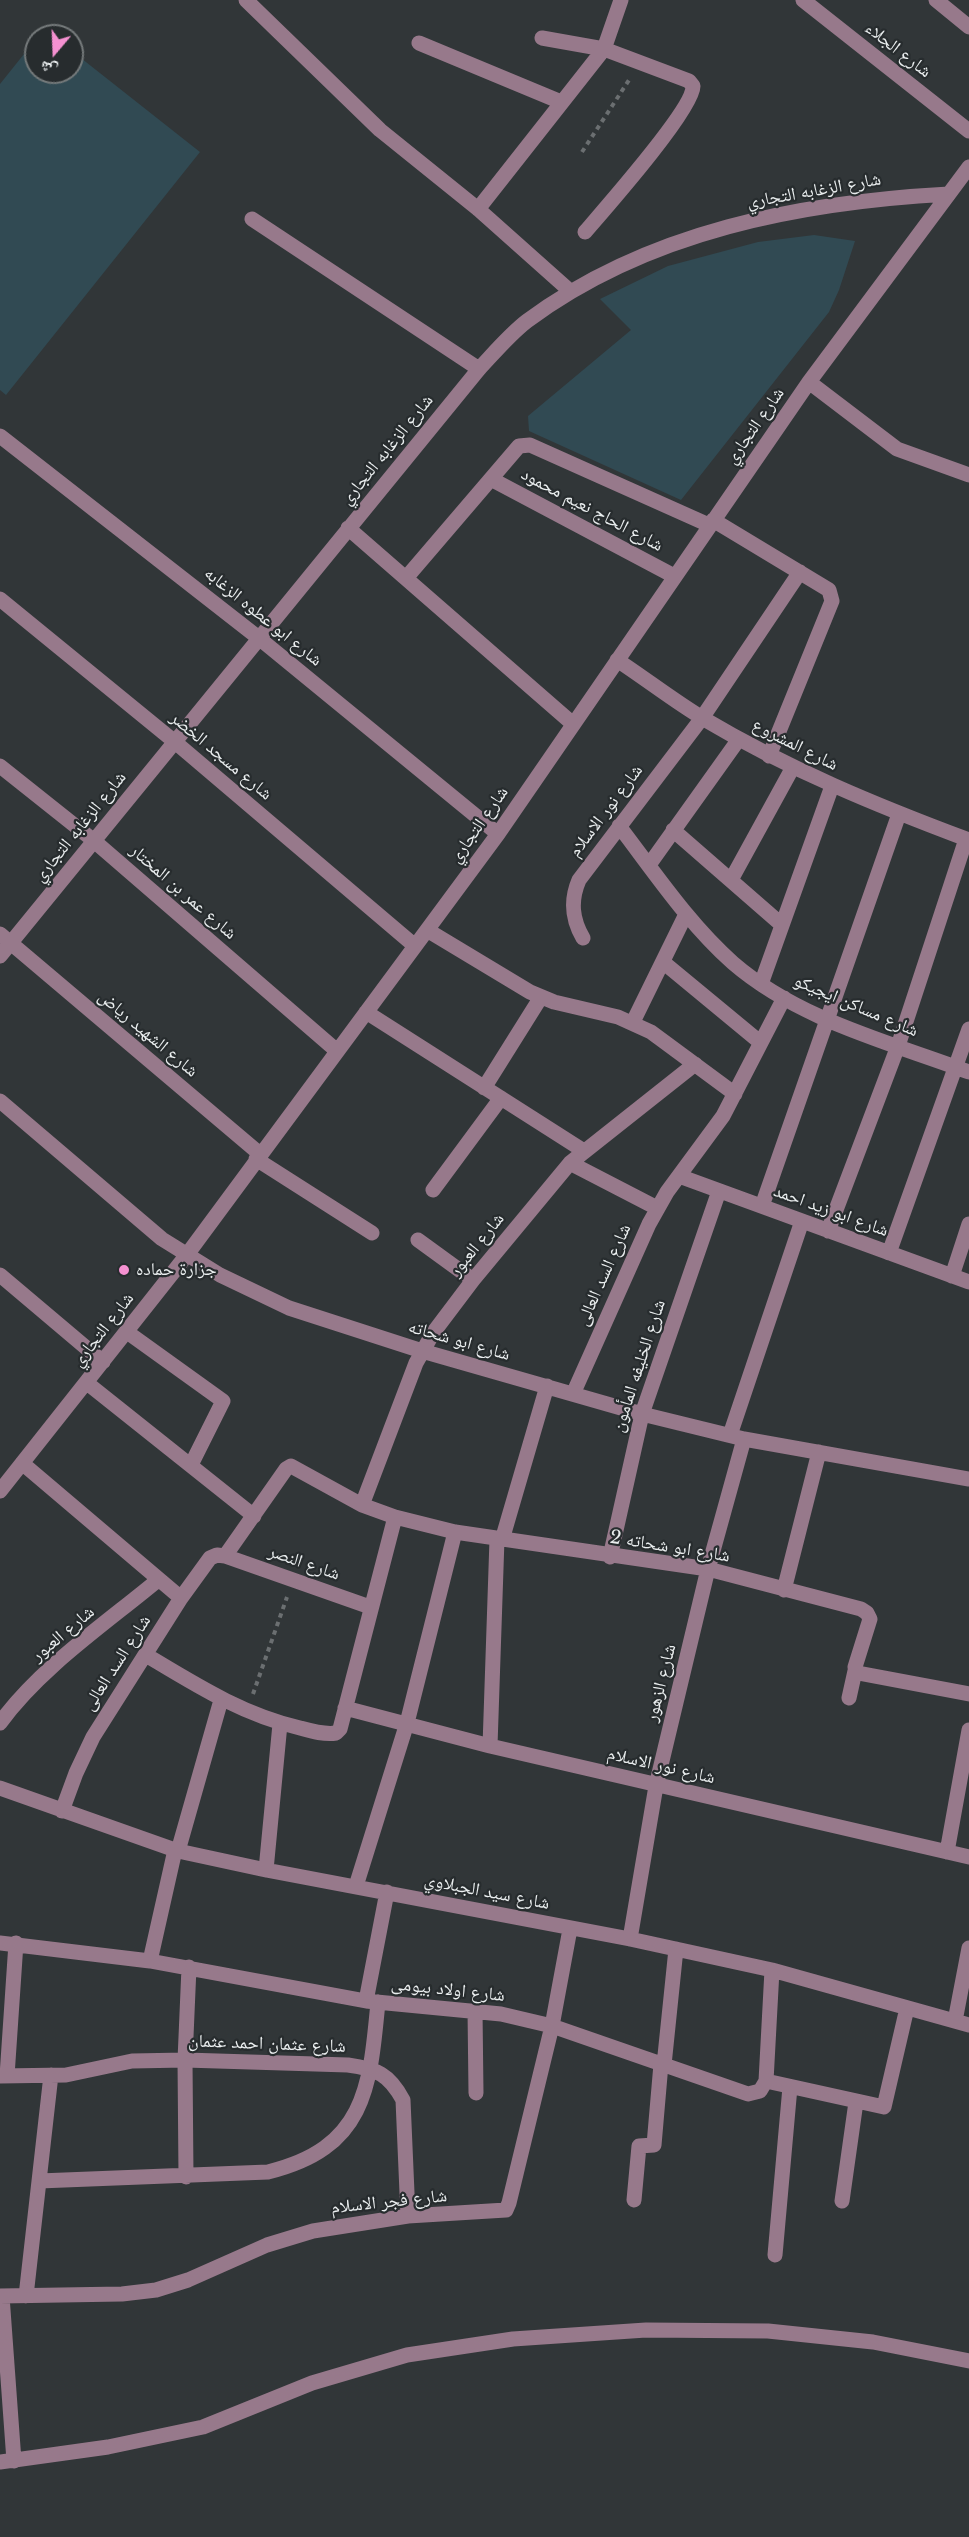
<!DOCTYPE html>
<meta charset="utf-8">
<style>
body{margin:0}
#map{position:relative;width:969px;height:2537px;overflow:hidden;background:#313638;font-family:"Libre Baskerville","Noto Naskh Arabic",serif}
canvas{display:block}
.north{position:absolute;left:24px;top:24px;width:60px;height:60px;box-sizing:border-box;background:#272c2e;border:2px solid #757a7b;border-radius:50%;rotate:199deg;font-size:16px;font-weight:700;line-height:24px;text-align:center;color:#eaeeef}
.north::after{content:'';display:block;margin:auto;width:21px;height:27px;background:#f591d1;clip-path:polygon(50% 0,100% 100%,50% 72%,0 100%)}
</style>
<div id="map">
<canvas width="969" height="2537"></canvas>
<div class="north">ش</div>
</div>
<script>
const context = document.querySelector('canvas').getContext('2d');
context.lineJoin = 'round';
function fill(path, color) { context.fillStyle = color; context.fill(path, 'evenodd'); }
function stroke(path, color, width, dash) { context.strokeStyle = color; context.lineWidth = width; context.lineCap = dash ? 'butt' : 'round'; context.setLineDash(dash || []); context.stroke(path); }
function drawText(font, color, halo, rows, align = 'center') {
  context.font = font + ' "Libre Baskerville","Noto Naskh Arabic",serif'; context.lineWidth = 4.5; context.setLineDash([]); context.textBaseline = 'middle'; context.strokeStyle = halo; context.fillStyle = color; for (const [text, x, y, turn = 0] of rows) {
    context.save(); context.translate(x, y); context.rotate((+turn || 0) * Math.PI / 180); context.textAlign = isNaN(turn) ? turn : align; if (halo) context.strokeText(text, 0, 0); context.fillText(text, 0, 0); context.restore();
  }
}
fill(new Path2D(`
 M36 39V72H72V51L200 152 6 395 0 390V84Z
 M814 235 855 241 839 290 829 312 681 500 529 431 528 416 631 330 600 299 668 266 758 242Z`), '#314a53');
stroke(new Path2D(`
 M582 152 631 77
 M253 1694 287 1597`), '#6b6f71', 4, [4.5, 4.5]);
stroke(new Path2D(`
 M246 0 380 130 478 209 570 291
 M803 0 969 131
 M936 0 969 27
 M542 38 604 49 689 81 693 86C694 108 604 210 585 232
 M419 43 561 102
 M478 209 604 49 621 0
 M252 219 479 369
 M809 382 897 449 969 475
 M0 436 260 639 498 834
 M491 479 674 576
 M713 520 829 590 832 601 769 756
 M348 528 573 724
 M406 578 519 446 530 445 709 525
 M0 599 175 742 415 946
 M617 660C646 679 674 701 704 719 788 769 878 806 969 840
 M0 766 93 840 337 1051
 M619 826C655 873 689 924 733 963 799 1020 889 1042 969 1072
 M673 830 782 925
 M649 865 739 739
 M731 880 793 767
 M427 930 530 992 554 1002 618 1017 651 1032 735 1094
 M0 934 260 1154
 M583 938C572 919 570 901 579 880L702 718 800 572
 M0 956 479 369C494 353 510 334 527 321 648 231 802 202 949 194
 M663 962 761 1043
 M761 984 832 786
 M366 1012 584 1151
 M633 1022 686 914
 M484 1088 541 997
 M0 1101 162 1239 220 1275 289 1308 422 1351 642 1414 744 1439 969 1479
 M256 1159 372 1233
 M570 1163 657 1208
 M679 1176 969 1282
 M433 1190 501 1098
 M762 1206 899 814
 M828 1231 898 1046 966 839
 M418 1240 473 1280
 M889 1253 969 1029
 M0 1275 103 1362
 M952 1276 969 1224
 M127 1332 223 1401 191 1465
 M87 1383 254 1516
 M573 1394 649 1224 667 1192 723 1116 784 998
 M730 1435 802 1221
 M22 1463 181 1598
 M0 1491 186 1256 498 834 809 382 969 167
 M362 1505 416 1363 433 1333 473 1280 570 1163 695 1064
 M502 1540 547 1386
 M225 1556 286 1469 291 1466 362 1505 395 1517 455 1532 708 1569 861 1609 867 1613 870 1619 855 1667 858 1673 969 1694
 M610 1557 642 1414 719 1191
 M784 1590 819 1452
 M146 1655C196 1685 243 1715 300 1728 311 1731 325 1735 336 1733L340 1729 395 1517
 M849 1698 855 1671
 M345 1708 490 1746 969 1857
 M0 1723C40 1668 105 1624 158 1580
 M490 1746 497 1539
 M0 1788 178 1851 266 1870 630 1939 772 1970 969 2025
 M62 1811 76 1773 93 1737 181 1598 210 1558 217 1555 225 1556 370 1607
 M178 1851 221 1700
 M947 1852 969 1730
 M266 1870 280 1724
 M356 1886 407 1723 455 1532
 M630 1939 656 1786 708 1569 744 1439
 M0 1943 150 1961 366 2001 501 2014 552 2026 748 2094 760 2091 766 2081 772 1970
 M150 1961 175 1850
 M366 2001 387 1892
 M475 2010 476 2093
 M955 2021 969 1948
 M664 2065 676 1949
 M0 2076 66 2075 132 2061 185 2060 348 2065C377 2069 389 2074 403 2100L408 2216
 M7 2076 16 1943
 M766 2081 884 2107 907 2008
 M186 2177 185 2060 189 1967
 M39 2181 268 2172C365 2148 370 2089 378 2002
 M634 2200 639 2146 654 2145 661 2064
 M842 2201 856 2102
 M775 2255 790 2087
 M0 2296 122 2294 156 2290 188 2280 267 2245 313 2231 408 2216 506 2210 509 2203 552 2026 570 1929
 M2 2296 14 2461
 M26 2296 51 2075
 M0 2462 108 2447 203 2427 312 2383 407 2355 513 2339 646 2330 768 2331 873 2342 969 2361`), '#97798b', 15);
for (const [x, y, r, color] of [
 [124,1270,6,"#f591d1"]
]) { const dot = new Path2D(); dot.arc(x, y, r, 0, 2 * Math.PI); context.fillStyle = color; context.fill(dot); stroke(dot, '#272c2e', 2); }
drawText('18px', '#eaeeef', '#272c2e', [
 ["شارع الجلاء",898,50,38],
 ["شارع الزغابه التجاري",814,191,-10],
 ["شارع التجاري",755,426,-55],
 ["شارع الزغابه التجاري",387,450,-51],
 ["شارع الحاج نعيم محمود",592,510,28],
 ["شارع ابو عطوه الزغابه",263,617,39],
 ["شارع المشروع",795,745,27],
 ["شارع مسجد الخضر",221,756,40],
 ["شارع نور الاسلام",606,811,-53],
 ["شارع التجاري",479,825,-55],
 ["شارع الزغابه التجاري",80,827,-51],
 ["شارع عمر بن المختار",183,892,41],
 ["شارع مساكن ايجيكو",856,1006,23],
 ["شارع الشهيد رياض",148,1034,40],
 ["شارع ابو زيد احمد",831,1211,20],
 ["شارع العبور",477,1245,-51],
 ["شارع السد العالى",604,1275,-66],
 ["شارع التجاري",103,1330,-52],
 ["شارع ابو شحاته",459,1341,16],
 ["شارع الخليفه المأمون",639,1366,-72],
 ["شارع ابو شحاته 2",670,1547,9],
 ["شارع النصر",304,1563,19],
 ["شارع العبور",63,1634,-40],
 ["شارع السد العالى",117,1663,-57],
 ["شارع الزهور",661,1683,-76],
 ["شارع نور الاسلام",661,1766,13],
 ["شارع سيد الجبلاوي",487,1892,11],
 ["شارع اولاد بيومى",448,1990,6],
 ["شارع عثمان احمد عثمان",267,2044,2],
 ["شارع فجر الاسلام",389,2202,-6]
]);
drawText('18px', '#eaeeef', '#272c2e', [
 ["جزارة حماده",136,1270]
], 'left');
</script>
